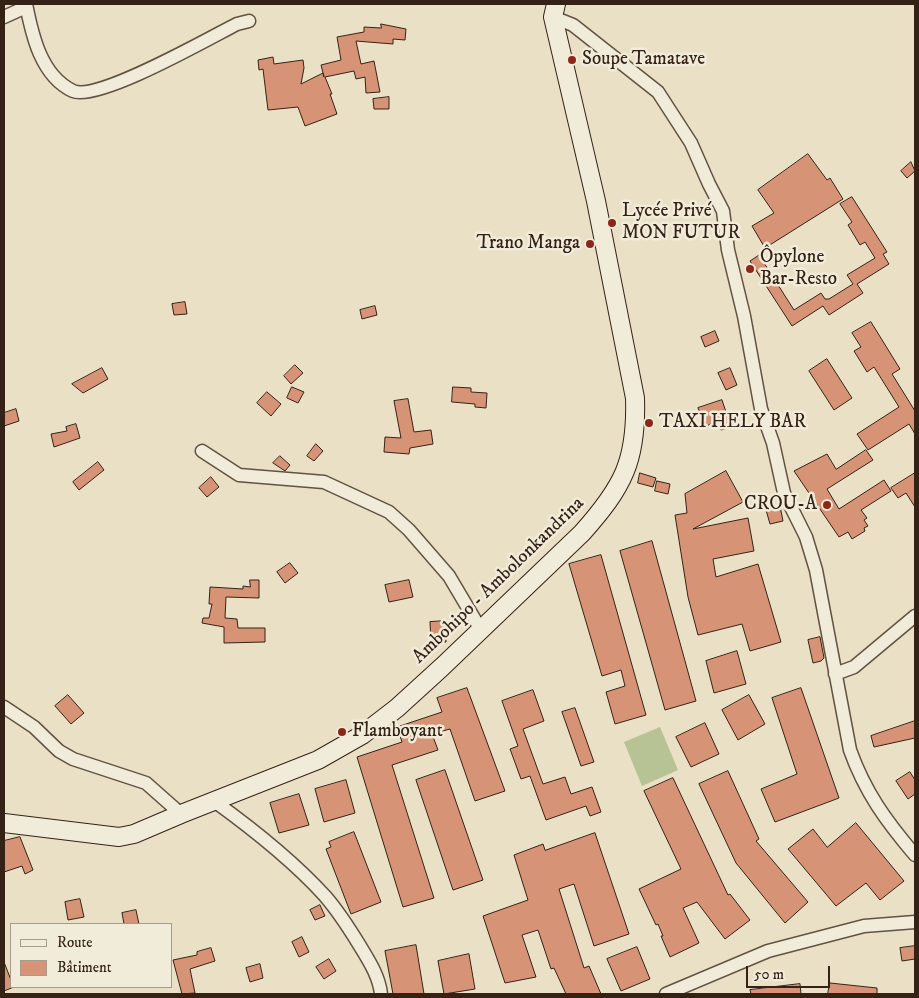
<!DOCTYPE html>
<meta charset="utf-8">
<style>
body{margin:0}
#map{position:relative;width:919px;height:998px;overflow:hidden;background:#eae0c6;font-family:"IM FELL DW Pica",serif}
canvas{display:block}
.frame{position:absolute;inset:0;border:5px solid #352216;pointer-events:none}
.legend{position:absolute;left:10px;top:923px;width:162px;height:65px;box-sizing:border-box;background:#f1ebda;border:1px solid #a69b8c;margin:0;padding:6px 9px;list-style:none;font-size:15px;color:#352216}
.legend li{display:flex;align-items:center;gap:10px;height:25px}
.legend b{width:25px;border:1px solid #a69b8c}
.scale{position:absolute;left:746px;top:966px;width:84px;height:22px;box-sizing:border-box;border:2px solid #352216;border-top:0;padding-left:6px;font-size:15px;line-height:18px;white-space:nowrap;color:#352216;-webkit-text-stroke:4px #f1ebda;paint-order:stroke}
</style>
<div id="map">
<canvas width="919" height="998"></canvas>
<div class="frame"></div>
<ul class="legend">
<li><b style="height:6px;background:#f1ebda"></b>Route</li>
<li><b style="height:14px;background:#d79376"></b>Bâtiment</li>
</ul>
<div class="scale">50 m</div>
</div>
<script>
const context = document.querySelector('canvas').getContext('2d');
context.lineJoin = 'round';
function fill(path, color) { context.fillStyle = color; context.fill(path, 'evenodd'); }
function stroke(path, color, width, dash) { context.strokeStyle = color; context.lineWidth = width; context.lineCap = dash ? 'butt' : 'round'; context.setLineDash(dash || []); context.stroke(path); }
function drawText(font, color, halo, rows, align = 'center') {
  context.font = font + ' "IM FELL DW Pica",serif'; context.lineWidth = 5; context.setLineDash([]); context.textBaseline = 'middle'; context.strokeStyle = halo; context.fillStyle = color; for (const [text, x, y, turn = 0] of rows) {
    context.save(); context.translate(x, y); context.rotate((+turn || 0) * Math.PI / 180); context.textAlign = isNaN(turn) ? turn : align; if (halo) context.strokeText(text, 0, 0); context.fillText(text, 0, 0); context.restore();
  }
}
fill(new Path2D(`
 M660 727 678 770 642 786 624 742Z`), '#b7c295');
const building = new Path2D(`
 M381 24 406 29 405 40 393 39V44L356 41 361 64 374 61 380 92 366 93 365 77 356 79 354 71 325 77 332 94H330L337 114 305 126 298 107 268 110 263 69 259 70 258 60 273 57 274 64 303 60 304 68 301 84 323 73 324 77 321 65 341 60 337 37 364 32V27L381 28Z
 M389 97V109H374L373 99Z
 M808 154 827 180 830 178 843 199 765 248 752 226 774 213 758 190Z
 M911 162 915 171 907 178 901 171Z
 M852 197 887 252 883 254 889 264 857 284 863 293 829 315 823 306 792 326 750 261 759 255 794 310 821 293 825 299H829L853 284 847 275 875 258 865 242 860 245 848 225 852 222 840 204Z
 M185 302 187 314 174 315 172 304Z
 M375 306 377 315 362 319 360 310Z
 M871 322 900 369 892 374 915 411V434L909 424 868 450 857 434 899 407 874 367 867 372 854 351 861 347 852 333Z
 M715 331 719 341 705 347 701 337Z
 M827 359 852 398 834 410 809 371Z
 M295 365 303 373 291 384 284 376Z
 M102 368 108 379 83 393 72 384Z
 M730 368 737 385 726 390 718 373Z
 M292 387 304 392 298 403 287 398Z
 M453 387 471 388V392L487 393 486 408 475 407V404L452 402Z
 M267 392 281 404 271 416 257 403Z
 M408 399 414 432 431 430 433 444 410 448 409 454 384 452 385 437 401 438 394 401Z
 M722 400 731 427 721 430 718 421 706 426 698 408Z
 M16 409 19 421 4 426V413Z
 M76 424 80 438 54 447 51 434 67 431 66 427Z
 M316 444 323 451 314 461 307 456Z
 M866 450 873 460 827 489 839 509 884 480 891 491 861 510 867 518 864 520 868 526 864 528 865 531 852 539 848 532 839 537 794 471 827 454 836 469Z
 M280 456 290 465 285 471 273 463Z
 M98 462 104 470 79 490 73 482Z
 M726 471 743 502 693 529 748 518 754 551 713 559 716 577 758 564 781 642 750 651 742 624 698 635 688 597 675 515 687 513 685 494Z
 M640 473 656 478 653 487 638 483Z
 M915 473V507L906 493 898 498 891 488Z
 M211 477 219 487 207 497 199 488Z
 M657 481 670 484 668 494 655 491Z
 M780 506 783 521 770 524 766 510Z
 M652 541 696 701 665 710 620 551Z
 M601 555 646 715 615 724 606 692 625 686 621 670 602 676 569 564Z
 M290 563 298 573 285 583 277 572Z
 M250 580H259V598L226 597 225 618 237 619 238 628H265V642L224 643V627L202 623 203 618H209L212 604H209L210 587 243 589V586L250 587Z
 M409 580 413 597 389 602 385 585Z
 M446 621V642H431L430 622Z
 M820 637 824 658 821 661 813 663 808 640Z
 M737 651 746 684 714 693 706 661Z
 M467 688 505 791 475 801 450 729 432 734 438 750 392 765 434 898 403 907 357 757 402 742 397 727 442 712 437 698Z
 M801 688 839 798 775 822 761 789 797 774 772 698Z
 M533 690 544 721 523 729 543 784 565 777 571 794 592 787 601 812 590 816 586 806 546 820 530 776 521 779 510 749 518 746 502 701Z
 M68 695 84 713 71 724 55 706Z
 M749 695 765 724 738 740 722 710Z
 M575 708 594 762 581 766 562 712Z
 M915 721V738L874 747 871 736Z
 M705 723 719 754 691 767 676 737Z
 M445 770 483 880 453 890 416 780Z
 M728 771 759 839 756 841 808 902 785 923 736 863 699 784Z
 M910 772 915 780V794L908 799 896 781Z
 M673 778 728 895 730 894 750 920 725 939 697 902 683 908 699 943 670 957 661 936H663L658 924 656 925 639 889 681 869 644 791Z
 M346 780 355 813 324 822 315 789Z
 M299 794 309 825 279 833 270 803Z
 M856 823 904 881 880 900 866 883 836 906 788 849 813 829 827 847Z
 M354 832 381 902 351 914 326 849 331 847 329 842Z
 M595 833 629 934 594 946 574 884 559 889 584 968 589 966 601 994H566L554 968 551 969 538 930 522 935 536 977 505 983 483 916 528 900 514 855 543 844 545 850Z
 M20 837 33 870 25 874 22 866 4 872V841Z
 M80 899 84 917 68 920 65 902Z
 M320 905 325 916 315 920 310 910Z
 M136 910 139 924H124L122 913Z
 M302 937 309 952 299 957 292 942Z
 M416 945 424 994H393L385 951Z
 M915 946V959L902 961 900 948Z
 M637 947 650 979 621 991 607 959Z
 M211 948 215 961 190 969 195 993 182 994 173 960 197 955V952Z
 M469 954 475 989 444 994 438 961Z
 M329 959 336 971 324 979 316 967Z
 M4 962 11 980V987H14L4 991Z
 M260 964 263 978 250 982 246 968Z
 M830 983 877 988V994H828Z
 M800 984 801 994H751L750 990Z`);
fill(building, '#d79376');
stroke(building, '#352216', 1);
const street = new Path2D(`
 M26 4C32 35 41 76 73 91 98 102 211 37 237 24L249 21
 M4 17 26 7
 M553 17 573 25 658 92 691 143 709 184 723 211 728 250 744 316 761 409 773 443 784 493 806 537 816 570 850 750C865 792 886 821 915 855
 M202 451 239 475 324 482 389 512 409 530 449 576 481 630
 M835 674 854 667 915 616
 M4 707 34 727 59 751 73 759 146 783 181 814
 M214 801C250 827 295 863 325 896 338 911 349 928 360 946 369 961 379 976 381 994
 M666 994 768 951 864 926 915 922`);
const secondary = new Path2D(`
 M4 823 119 837 134 834 181 814 318 760 362 735 397 708 442 667 582 533C623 487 637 461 635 398L596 201 553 17 556 4`);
stroke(street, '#625242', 15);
stroke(secondary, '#352216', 20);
stroke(street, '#f1ebda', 12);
stroke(secondary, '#f1ebda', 18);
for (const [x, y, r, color] of [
 [572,60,5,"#8f2418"],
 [612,223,5,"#8f2418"],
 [590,244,5,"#8f2418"],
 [750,269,5,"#8f2418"],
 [649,423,5,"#8f2418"],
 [827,505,5,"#8f2418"],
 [342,732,5,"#8f2418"]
]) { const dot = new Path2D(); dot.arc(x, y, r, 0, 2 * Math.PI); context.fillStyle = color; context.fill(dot); stroke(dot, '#f1ebda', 2); }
drawText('19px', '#352216', '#f1ebda', [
 ["Soupe Tamatave",582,60],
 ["Lycée Privé",622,212],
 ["MON FUTUR",622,234],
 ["Trano Manga",580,244,"right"],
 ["Ôpylone",760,258],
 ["Bar-Resto",760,280],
 ["TAXI HELY BAR",659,423],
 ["CROU-A",817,505,"right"],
 ["Flamboyant",352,732]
], 'left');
drawText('19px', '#352216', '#f1ebda', [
 ["Ambohipo - Ambolonkandrina",499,581,-44]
]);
</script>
